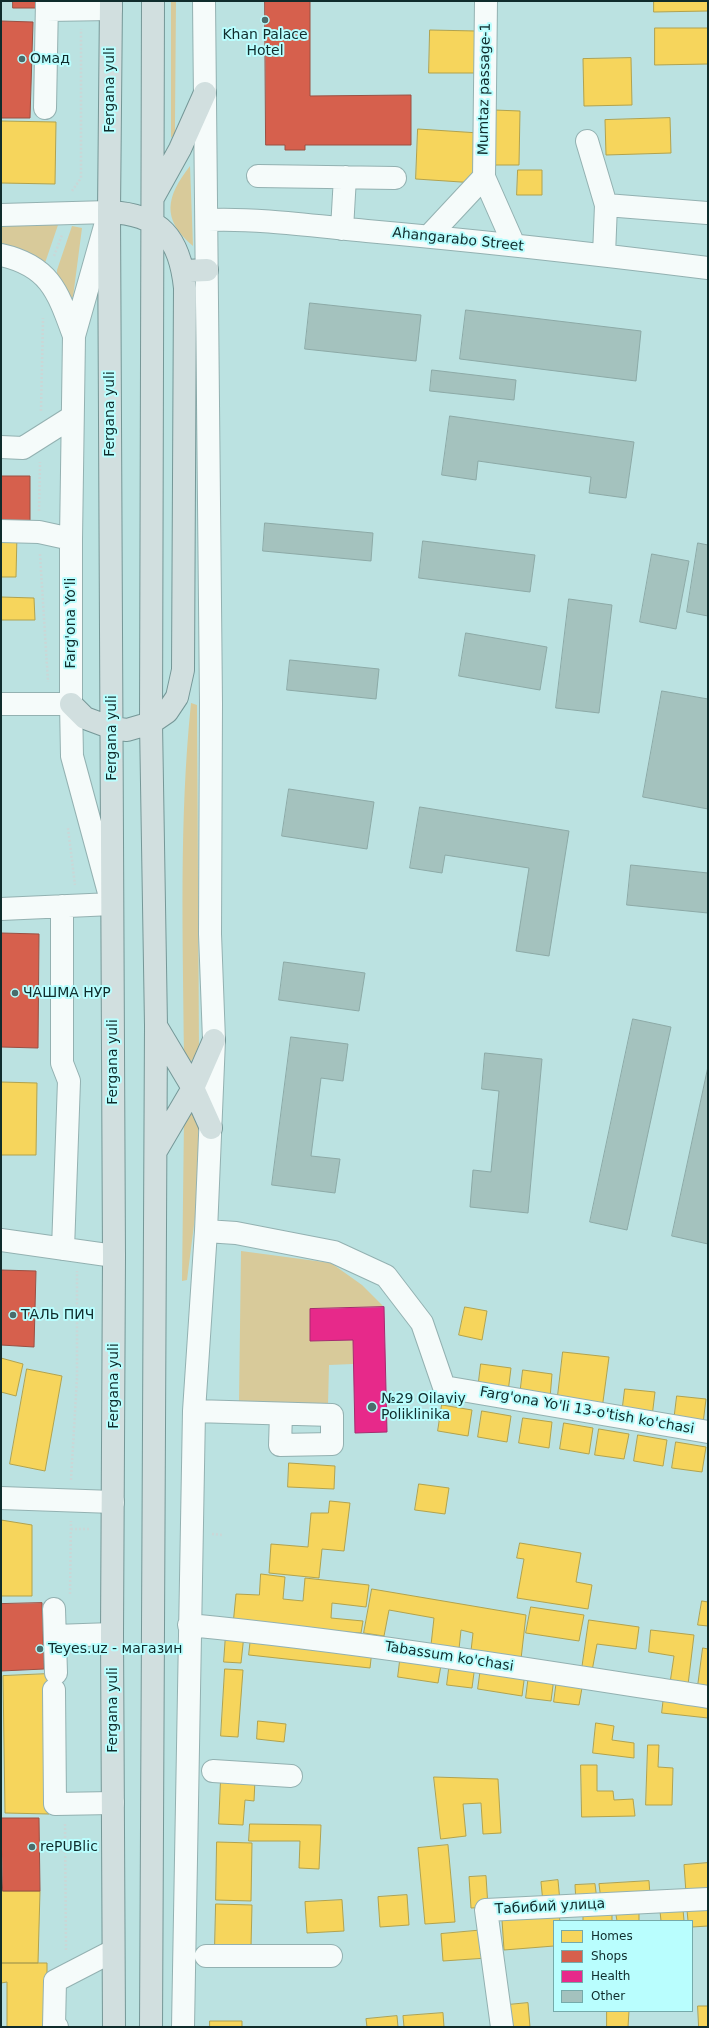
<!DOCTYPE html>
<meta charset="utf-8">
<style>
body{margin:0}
#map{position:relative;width:709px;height:2028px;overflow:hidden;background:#bbe2e1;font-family:"DejaVu Sans",sans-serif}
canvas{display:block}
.frame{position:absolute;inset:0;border:2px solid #0f2c2c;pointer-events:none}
.legend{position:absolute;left:553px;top:1920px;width:140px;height:92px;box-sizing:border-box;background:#b9fefe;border:1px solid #75aaaa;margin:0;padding:5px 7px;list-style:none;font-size:12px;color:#0f2c2c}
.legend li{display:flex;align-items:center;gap:8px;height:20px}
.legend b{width:20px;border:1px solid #75aaaa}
</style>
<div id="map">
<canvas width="709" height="2028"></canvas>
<div class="frame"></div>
<ul class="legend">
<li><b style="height:11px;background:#f6d55c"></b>Homes</li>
<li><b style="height:11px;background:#d6604d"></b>Shops</li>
<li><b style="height:11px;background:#e7298a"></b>Health</li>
<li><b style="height:11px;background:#a4c2be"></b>Other</li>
</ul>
</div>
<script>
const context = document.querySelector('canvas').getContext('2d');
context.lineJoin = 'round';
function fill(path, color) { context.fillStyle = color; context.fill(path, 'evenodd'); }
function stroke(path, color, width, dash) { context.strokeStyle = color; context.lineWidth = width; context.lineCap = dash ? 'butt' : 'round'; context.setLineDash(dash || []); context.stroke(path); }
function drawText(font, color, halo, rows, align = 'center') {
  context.font = font + ' "DejaVu Sans",sans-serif'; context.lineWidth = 4; context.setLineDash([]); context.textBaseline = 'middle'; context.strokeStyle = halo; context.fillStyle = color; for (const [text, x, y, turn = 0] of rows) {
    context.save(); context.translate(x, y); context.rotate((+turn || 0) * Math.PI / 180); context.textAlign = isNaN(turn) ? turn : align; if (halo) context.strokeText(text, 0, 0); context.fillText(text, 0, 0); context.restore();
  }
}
fill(new Path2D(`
 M171 1H176L175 120V133L171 138Z
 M190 166 193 246C161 219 166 197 190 166Z
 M1 225H58L45 263 1 247Z
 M72 226 82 228 73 297 70 298 57 275V270Z
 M191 703 197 705 199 1054 191 1061H189L184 1055C183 937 179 820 191 703Z
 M191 1113 199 1119 196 1209 187 1280 182 1281 184 1119Z
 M241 1251 331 1263 362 1285 384 1307 310 1309V1341L353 1340V1364L329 1365 328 1405 239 1403Z`), '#d8ca9a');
const homes = new Path2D(`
 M654 1H708V11L654 12Z
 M655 28H708V64L655 65Z
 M430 30 476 31 475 73H429Z
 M631 58 632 105 584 106 583 59Z
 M494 110 520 111 519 165H493Z
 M670 118 671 153 606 155 605 120Z
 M1 121 56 122 55 184 1 183Z
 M418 129 479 133 476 183 416 179Z
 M518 170H542V195H517Z
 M1 534H17L16 577H1Z
 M1 597 34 598 35 620H1Z
 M1 1082 37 1083 36 1155H1Z
 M465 1307 487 1311 482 1340 459 1335Z
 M563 1352 609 1357 602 1409 557 1404Z
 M1 1358 23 1364 16 1396 1 1392Z
 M481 1364 511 1368 508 1392 478 1389Z
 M27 1369 62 1376 45 1471 10 1464Z
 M523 1370 552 1374 550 1398 520 1395Z
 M625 1389 655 1392 652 1417 622 1414Z
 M677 1396 706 1399 703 1424 674 1421Z
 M442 1405 472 1410 468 1436 438 1431Z
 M482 1411 511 1416 507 1442 478 1437Z
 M523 1418 552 1422 549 1448 519 1443Z
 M564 1423 593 1428 589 1454 560 1449Z
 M599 1429 629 1434 624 1459 595 1455Z
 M638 1435 667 1440 663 1466 634 1461Z
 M676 1442 706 1447 702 1472 672 1468Z
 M289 1463 335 1466 334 1489 288 1487Z
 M419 1484 449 1488 445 1514 415 1510Z
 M330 1501 350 1503 344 1551 322 1549 319 1578 269 1573 271 1544 308 1547 311 1513H328Z
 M1 1520 32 1525V1596H1Z
 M520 1543 581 1553 576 1582 592 1585 588 1609 517 1598 524 1559 517 1558Z
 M261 1574 285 1577 283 1599 303 1601 305 1578 369 1585 366 1607 332 1603 331 1618 363 1621 361 1633 233 1625 236 1594 259 1595Z
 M372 1589 526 1615 521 1659 471 1651 473 1633 461 1630 459 1649 431 1645 434 1618 389 1610 384 1636 364 1633Z
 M702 1601 708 1602V1626L698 1625Z
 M531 1607 584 1615 579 1641 526 1633Z
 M589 1620 639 1627 636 1649 597 1644 592 1671 582 1669Z
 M651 1630 694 1635 688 1685 670 1683 674 1656 649 1652Z
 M226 1634 244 1635 241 1663 224 1662Z
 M251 1637 372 1650 370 1668 249 1655Z
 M703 1648 708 1649V1687L698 1686Z
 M401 1653 442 1659 438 1683 398 1677Z
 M450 1661 475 1665 472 1688 447 1685Z
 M481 1667 525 1673 522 1696 478 1689Z
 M225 1669 243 1670 238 1737 221 1736Z
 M48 1674 49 1814 5 1813 3 1676Z
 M529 1674 554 1678 551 1701 526 1698Z
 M557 1679 583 1682 579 1705 554 1702Z
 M664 1696 708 1701V1718L662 1713Z
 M258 1721 286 1724 284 1742 257 1739Z
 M596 1723 614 1726 612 1740 634 1743V1758L593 1753Z
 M648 1745H659L658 1767 673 1768 672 1805H646Z
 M581 1765H597V1791H613L614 1800 633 1799 635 1816 582 1817Z
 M434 1777 498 1779 501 1833 483 1834 481 1803 463 1804 466 1836 441 1839Z
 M221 1779 255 1780 254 1801 245 1800 243 1825 219 1824Z
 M250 1824 321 1825 319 1869 299 1868 300 1841H249Z
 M217 1842 252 1843 251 1901 216 1900Z
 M448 1845 455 1922 425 1924 418 1848Z
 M708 1863V1891L686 1893 684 1865Z
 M486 1876 488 1907 471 1908 469 1877Z
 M558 1880 560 1902 543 1903 541 1882Z
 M649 1881 650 1895 601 1900 599 1884Z
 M595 1884 597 1900 576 1902 575 1885Z
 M1 1891H40L38 1963H1Z
 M407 1895 409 1925 380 1927 378 1897Z
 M342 1900 344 1931 307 1933 305 1902Z
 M216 1904 252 1905 251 1947 215 1946Z
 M708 1908V1926L692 1927V1921H688L687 1910Z
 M683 1909 684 1921H661L660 1911Z
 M639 1913V1921H617L616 1915Z
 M559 1915 560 1921H554V1946L504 1950 502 1920Z
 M612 1915V1921H583V1916Z
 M485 1930 487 1958 443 1961 441 1934Z
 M1 1963H47V2027H7V1982L1 1983Z
 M528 2003 530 2027H509L507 2005Z
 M698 2006H708V2027H699Z
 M607 2011H629L628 2027H607Z
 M443 2013 444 2027H404L403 2016Z
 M397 2016 398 2027H367L366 2019Z
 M210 2021H242V2027H210Z`);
fill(homes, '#f6d55c');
stroke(homes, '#b1a24e', 1);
const shops = new Path2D(`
 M13 1H38L37 8H13Z
 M265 1H310V96L411 95V145H305V150H285V145H266Z
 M1 21 33 22 30 118H1Z
 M1 476H30V522L1 521Z
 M1 933 39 934 38 1048 1 1047Z
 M1 1270 36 1271 34 1347 1 1345Z
 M42 1603 44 1669 1 1671V1604Z
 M1 1818H39L40 1891H3Z`);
fill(shops, '#d6604d');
stroke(shops, '#9a5043', 1);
const health = new Path2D(`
 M384 1307 387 1432 355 1433 353 1340 310 1341V1309Z`);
fill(health, '#e7298a');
stroke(health, '#a62a6e', 1);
const building = new Path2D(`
 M310 303 421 315 416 361 305 349Z
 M466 310 641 331 636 381 460 359Z
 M432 370 516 380 514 400 430 391Z
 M450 416 634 442 626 498 589 493 591 477 478 461 476 480 442 475Z
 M265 523 373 533 371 561 263 551Z
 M423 541 535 555 530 592 419 578Z
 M698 543 708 545V616L687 612Z
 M652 554 689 561 676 629 640 622Z
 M569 599 612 605 599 713 556 708Z
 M466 633 547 647 540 690 459 676Z
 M290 660 379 669 376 699 287 690Z
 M662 691 708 699V809L643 797Z
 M289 789 374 802 367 849 282 836Z
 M420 807 569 831 549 956 516 951 529 868 445 855 442 873 410 868Z
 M631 865 708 873V913L627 905Z
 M284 962 365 973 359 1011 279 1000Z
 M633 1019 671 1027 627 1230 590 1222Z
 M291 1037 348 1044 343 1081 321 1078 311 1156 340 1159 335 1193 272 1185Z
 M485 1053 542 1059 528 1213 470 1207 473 1170 491 1172 499 1091 482 1089Z
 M708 1067V1244L672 1236Z`);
fill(building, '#a4c2be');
stroke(building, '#8ca9a6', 1);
const minor = new Path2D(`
 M47 10 111 9
 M45 108 47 1
 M587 141 606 205 604 255
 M258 176 395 178
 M484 177 514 245
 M606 205 707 213
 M1 215 109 212 74 336 71 539V704L72 756 112 904 1 909
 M207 220C260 218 314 226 367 231 481 241 595 254 708 268
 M342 229 345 177
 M429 236 484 177 486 1
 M1 255C50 266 58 292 74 336
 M1 447 23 448 72 417
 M1 531 39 532 71 539
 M1 704H71
 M62 906V1063L69 1081 63 1249
 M206 1231 236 1233 334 1252 386 1276 422 1323 444 1387 708 1432
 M1 1240 114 1256
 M194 1411 332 1415V1444L280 1445 281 1414
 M1 1498 113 1502
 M54 1609 56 1673
 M189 1625C363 1642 535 1670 708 1697
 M55 1636 112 1634
 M54 1690 55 1804 113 1803
 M213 1771 291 1776
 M206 1956H331
 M57 2027 54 2026 55 1981 113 1951
 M183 2027 194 1411 206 1231 214 1040 210 934 211 703 204 1
 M502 2027 486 1910 708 1899`);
const major = new Path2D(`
 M111 1 109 212 114 1256 112 1634 114 2027
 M154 196 180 149 205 93
 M184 271 207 270
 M71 704 85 718 112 728 127 730 151 723 167 712 177 697 183 670 185 288C180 239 161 214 109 212
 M156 1026 193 1088 211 1128
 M156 1151 193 1088 214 1040
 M151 2027 156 1026 151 723 153 1`);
stroke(minor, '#93b1b1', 24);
stroke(major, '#759797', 24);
stroke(new Path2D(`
 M72 191 81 178V29
 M54 256 62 235
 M41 411 43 318
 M39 511 40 462
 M40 554 48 682
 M68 828 75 885
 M71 1480 77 1378V1271
 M71 1529H91
 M212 1534 223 1535
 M70 1594 71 1521
 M65 1824 66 1951`), '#cad7d7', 2.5, [2, 2]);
stroke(minor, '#f5fbfa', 22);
stroke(major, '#d1dfdf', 22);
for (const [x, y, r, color] of [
 [265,20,4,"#4b6c6b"],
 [22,59,4,"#4b6c6b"],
 [15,993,4,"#4b6c6b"],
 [13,1315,4,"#4b6c6b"],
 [372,1407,5,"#4b6c6b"],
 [40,1649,4,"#4b6c6b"],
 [32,1847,4,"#4b6c6b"]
]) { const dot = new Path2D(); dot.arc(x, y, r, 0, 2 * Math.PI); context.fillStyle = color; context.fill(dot); stroke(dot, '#b9fefe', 1.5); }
drawText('14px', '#0f2c2c', '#b9fefe', [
 ["Khan Palace",265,35,"center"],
 ["Hotel",265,51,"center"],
 ["Омад",30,59],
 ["ЧАШМА НУР",23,993],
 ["ТАЛЬ ПИЧ",21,1315],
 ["№29 Oilaviy",381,1399],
 ["Poliklinika",381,1415],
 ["Teyes.uz - магазин",48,1649],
 ["rePUBlic",40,1847]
], 'left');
drawText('14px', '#0f2c2c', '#b9fefe', [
 ["Mumtаz passage-1",485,89,-89],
 ["Fergana yuli",110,90,-90],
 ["Ahangarabo Street",458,240,6],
 ["Fergana yuli",110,414,-90],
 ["Farg'ona Yo'li",71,623,-90],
 ["Fergana yuli",112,738,-90],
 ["Fergana yuli",113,1062,-90],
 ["Fergana yuli",114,1386,-90],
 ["Farg'ona Yo'li 13-o'tish ko'chasi",587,1411,10],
 ["Tabassum ko'chasi",449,1657,9],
 ["Fergana yuli",113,1710,-90],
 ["Табибий улица",550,1907,-3]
]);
</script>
